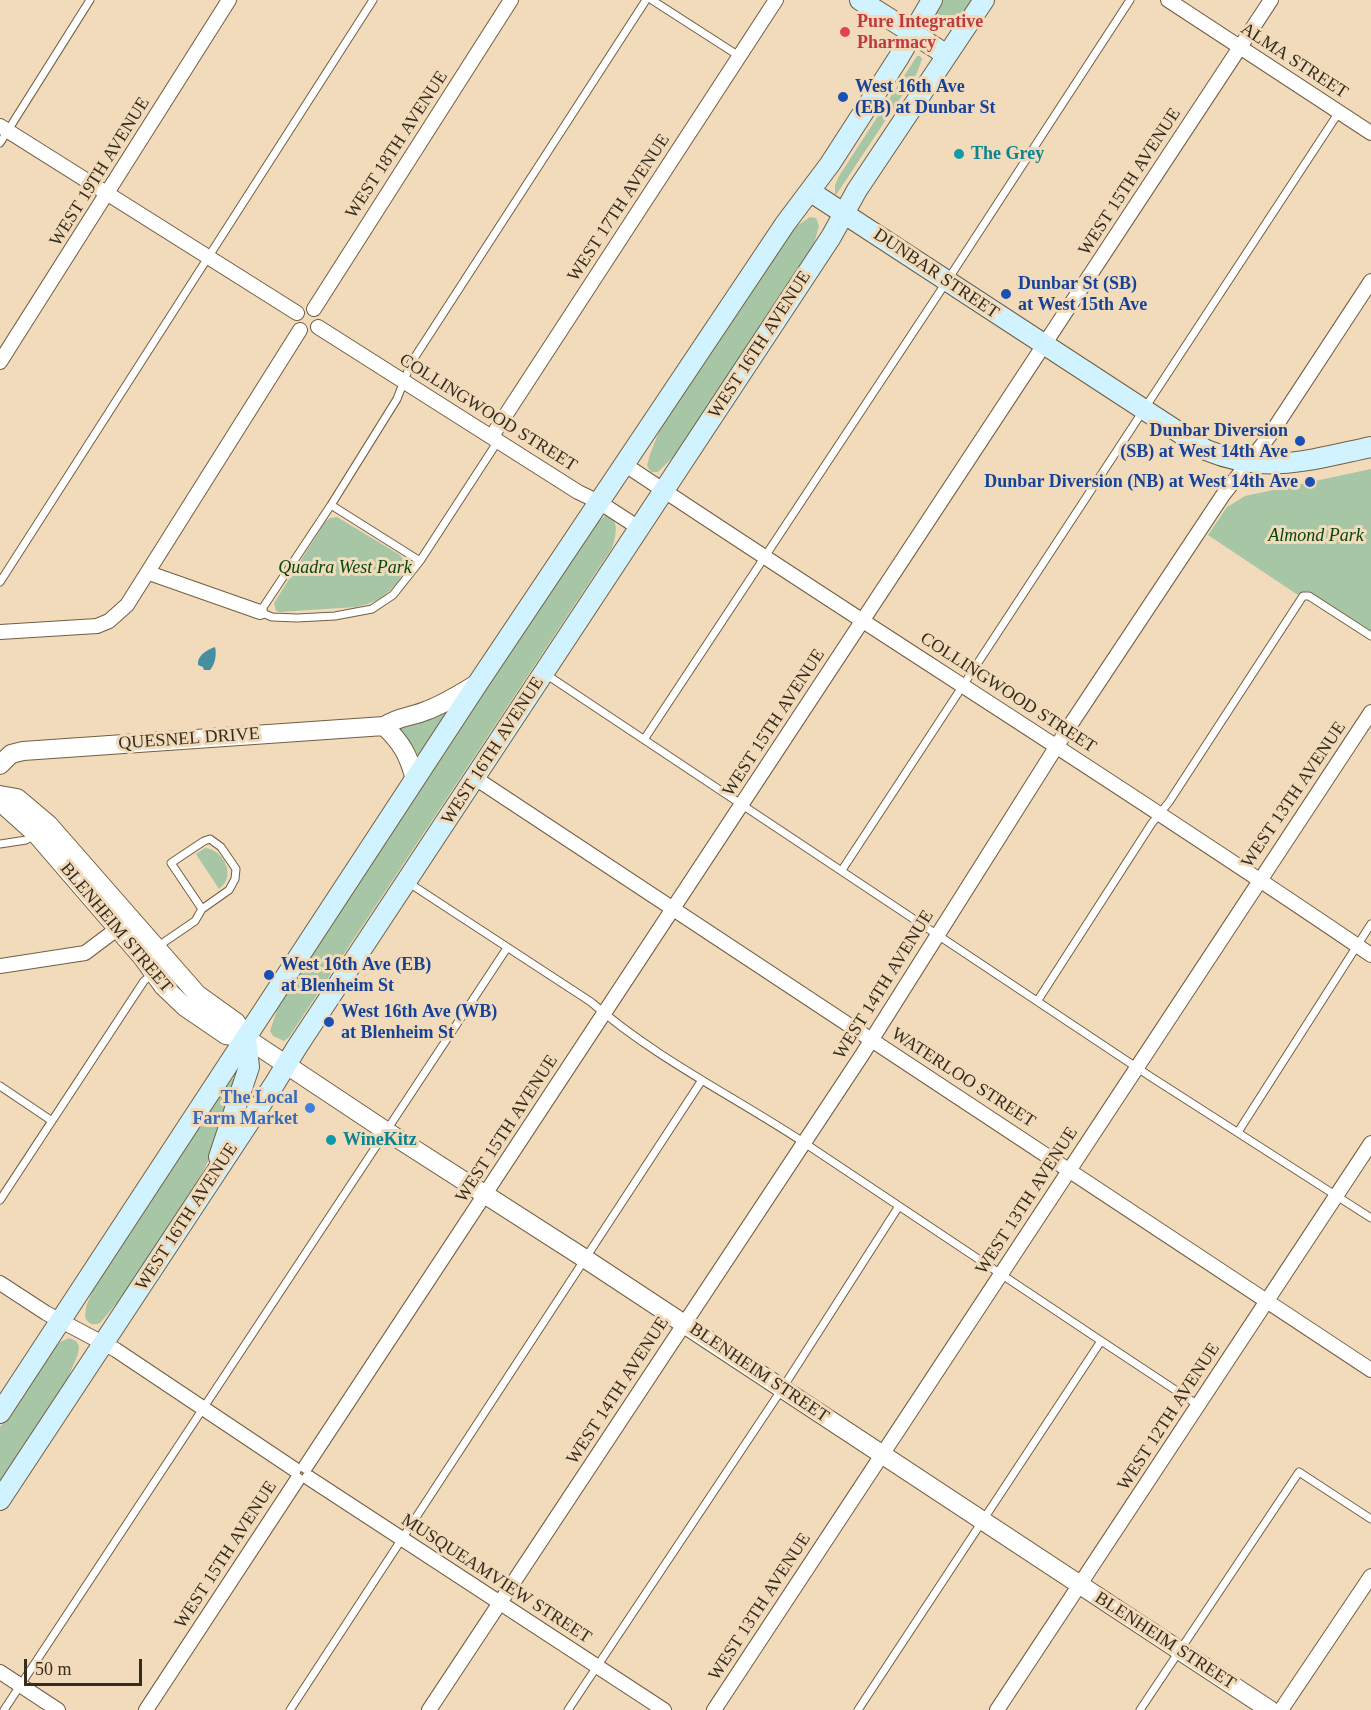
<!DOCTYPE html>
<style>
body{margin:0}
#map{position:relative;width:1371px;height:1710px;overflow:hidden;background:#f2dbbb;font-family:"Times New Roman",serif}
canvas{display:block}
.scale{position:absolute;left:24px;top:1659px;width:118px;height:27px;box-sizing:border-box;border:3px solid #352c20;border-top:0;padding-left:8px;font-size:18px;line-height:21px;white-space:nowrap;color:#352c20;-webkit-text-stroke:4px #f2dbbb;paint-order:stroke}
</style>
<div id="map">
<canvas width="1371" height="1710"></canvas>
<div class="scale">50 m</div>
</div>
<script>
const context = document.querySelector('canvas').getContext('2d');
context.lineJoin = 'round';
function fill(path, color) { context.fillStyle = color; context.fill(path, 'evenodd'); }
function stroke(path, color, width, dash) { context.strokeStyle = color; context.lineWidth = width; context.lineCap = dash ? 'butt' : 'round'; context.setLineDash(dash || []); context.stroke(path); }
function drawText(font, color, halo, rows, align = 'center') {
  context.font = font + ' "Times New Roman",serif'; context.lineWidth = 6; context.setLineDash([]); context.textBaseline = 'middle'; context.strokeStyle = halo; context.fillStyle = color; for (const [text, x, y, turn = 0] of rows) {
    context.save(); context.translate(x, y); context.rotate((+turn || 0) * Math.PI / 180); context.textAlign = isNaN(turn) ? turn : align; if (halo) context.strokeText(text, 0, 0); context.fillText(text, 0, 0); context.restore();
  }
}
fill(new Path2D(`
 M942 0H976L963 18 945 30 937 27C929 17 936 9 942 0Z
 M917 56H920L922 59 917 73 836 195 835 194V185L839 176Z
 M810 217 816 218 819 226 812 251 677 453 658 472H651L647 466 650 454 662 424 791 230Z
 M1371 469V631L1308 591 1298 595 1208 535 1227 507 1245 496Z
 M607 514C620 521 616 536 612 548L289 1037 284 1041 273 1036 270 1031 278 1007 288 988 596 523Z
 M337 517 400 555C414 571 389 594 375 601 369 604 362 605 356 607L280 612 276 611 274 603 325 522 330 518Z
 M452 707 419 758 413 746 395 725Z
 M205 848C222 849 238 875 219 889L196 854Z
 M240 1070 216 1145 194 1190 135 1281 100 1323C93 1326 88 1324 85 1317L86 1307 97 1279 219 1095Z
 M69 1338 76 1341 79 1346 78 1354 65 1385 0 1485V1427L47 1355 60 1342Z`), '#a6c6a6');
fill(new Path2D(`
 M215 647C217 654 215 665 210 670H204L203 667 198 665C197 656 206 650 215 647Z`), '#468fa1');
const service = new Path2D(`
 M652 0 739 56
 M0 143 90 0
 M498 441 420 561 393 595 372 609 335 616 297 618 272 617 260 612 331 505 397 399 411 363 646 0
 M331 505 420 561
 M0 582 373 0
 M544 673 1151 1077 1371 1218
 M645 738 947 281 1130 0
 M0 844 26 840 34 835
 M842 870 1339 112
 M409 883 591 1002C655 1058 733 1096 803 1142 935 1230 1066 1318 1198 1405
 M157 947 195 921 202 909 229 890 235 879 236 869 221 847 210 839 204 841 171 863 202 909
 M1038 1000 1152 823 1169 802 1303 596H1309L1371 636
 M0 1086 52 1121
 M1238 1132 1371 924
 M0 1200 144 981 153 974
 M4 1710 507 948
 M290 1710 702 1080
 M568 1710 782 1389 899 1206
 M858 1710 1101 1341
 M1140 1710 1299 1472 1371 1519`);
const minor = new Path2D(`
 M1168 0 1371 133
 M0 126 297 313
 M314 309 511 0
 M318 327 578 492 599 502 639 528
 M0 362 229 0
 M492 436 776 0
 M624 464C872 630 1125 787 1371 955
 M149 573 260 612
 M0 632 97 626 109 621 127 605 300 330
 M475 778 1371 1370
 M0 966 85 953 125 923
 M0 1283 46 1313 116 1350 294 1469
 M306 1466 1271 0
 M309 1478 664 1710
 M0 1672 58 1710
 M146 1710 297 1480
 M429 1710 862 1055 1065 733 1223 495 1270 435 1371 281
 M714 1710C933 1377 1150 1043 1371 712
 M997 1710 1371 1143
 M1281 1710 1371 1576`);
const tertiary = new Path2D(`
 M384 726C402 743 409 756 415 780
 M0 765 11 754 23 751 384 726C399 716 412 717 428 710 446 703 462 693 478 683
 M0 795 17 798 49 825 197 994 236 1022 246 1038 386 1131 584 1258 1270 1710
 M2 796 7 808 36 834 142 957 163 986 185 1007 226 1035 246 1038`);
const secondary = new Path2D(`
 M860 0 947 55
 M811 192 1206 450C1266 475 1310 460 1371 447
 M219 1157 249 1067 246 1038
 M0 1413 478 683 785 224 830 164 899 57 932 0
 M0 1500 275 1083 297 1047 831 237 857 190 984 0`);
stroke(service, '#725e42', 9);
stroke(minor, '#725e42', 16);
stroke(tertiary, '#725e42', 20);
stroke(secondary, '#725e42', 22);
stroke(service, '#fff', 7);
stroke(minor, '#fff', 14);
stroke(tertiary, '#fff', 18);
stroke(secondary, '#d1f3ff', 20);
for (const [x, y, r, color] of [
 [845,32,6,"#e0444e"],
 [843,97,6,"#1a4fb4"],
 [959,154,6,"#0f9aa8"],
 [1006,294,6,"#1a4fb4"],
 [1300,441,6,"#1a4fb4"],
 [1310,482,6,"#1a4fb4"],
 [269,975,6,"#1a4fb4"],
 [329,1022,6,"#1a4fb4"],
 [310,1108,6,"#3f7fe0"],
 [331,1140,6,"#0f9aa8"]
]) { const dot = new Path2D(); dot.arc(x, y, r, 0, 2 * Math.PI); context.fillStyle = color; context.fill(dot); stroke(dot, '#f2dbbb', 2); }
drawText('bold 18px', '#be3a42', '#f2dbbb', [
 ["Pure Integrative",857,22],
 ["Pharmacy",857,43]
], 'left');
drawText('18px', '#352c20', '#f2dbbb', [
 ["ALMA STREET",1294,61,33],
 ["WEST 18TH AVENUE",397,145,-57],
 ["WEST 19TH AVENUE",100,172,-58],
 ["WEST 15TH AVENUE",1130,182,-57],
 ["WEST 17TH AVENUE",619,208,-57],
 ["DUNBAR STREET",936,274,34],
 ["WEST 16TH AVENUE",760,345,-57],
 ["COLLINGWOOD STREET",488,413,32],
 ["COLLINGWOOD STREET",1008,693,33],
 ["WEST 15TH AVENUE",774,723,-57],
 ["QUESNEL DRIVE",189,739,-4],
 ["WEST 16TH AVENUE",493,751,-57],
 ["WEST 13TH AVENUE",1294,795,-56],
 ["BLENHEIM STREET",116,928,50],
 ["WEST 14TH AVENUE",884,985,-58],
 ["WATERLOO STREET",963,1078,33],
 ["WEST 15TH AVENUE",507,1129,-57],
 ["WEST 13TH AVENUE",1027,1201,-57],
 ["WEST 16TH AVENUE",187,1217,-57],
 ["BLENHEIM STREET",759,1373,34],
 ["WEST 14TH AVENUE",618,1391,-57],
 ["WEST 12TH AVENUE",1169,1417,-57],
 ["WEST 15TH AVENUE",226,1555,-57],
 ["MUSQUEAMVIEW STREET",496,1579,33],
 ["WEST 13TH AVENUE",760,1607,-57],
 ["BLENHEIM STREET",1165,1641,33]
]);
drawText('bold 18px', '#164399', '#f2dbbb', [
 ["West 16th Ave",855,87],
 ["(EB) at Dunbar St",855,108],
 ["Dunbar St (SB)",1018,284],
 ["at West 15th Ave",1018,305],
 ["Dunbar Diversion",1288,431,"right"],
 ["(SB) at West 14th Ave",1288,452,"right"],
 ["Dunbar Diversion (NB) at West 14th Ave",1298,482,"right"],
 ["West 16th Ave (EB)",281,965],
 ["at Blenheim St",281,986],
 ["West 16th Ave (WB)",341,1012],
 ["at Blenheim St",341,1033]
], 'left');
drawText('bold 18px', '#0d838f', '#f2dbbb', [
 ["The Grey",971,154],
 ["WineKitz",343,1140]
], 'left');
drawText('italic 18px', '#05470e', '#f2dbbb', [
 ["Almond Park",1316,536],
 ["Quadra West Park",345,568]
]);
drawText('bold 18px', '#366cbe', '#f2dbbb', [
 ["The Local",298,1098],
 ["Farm Market",298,1119]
], 'right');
</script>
